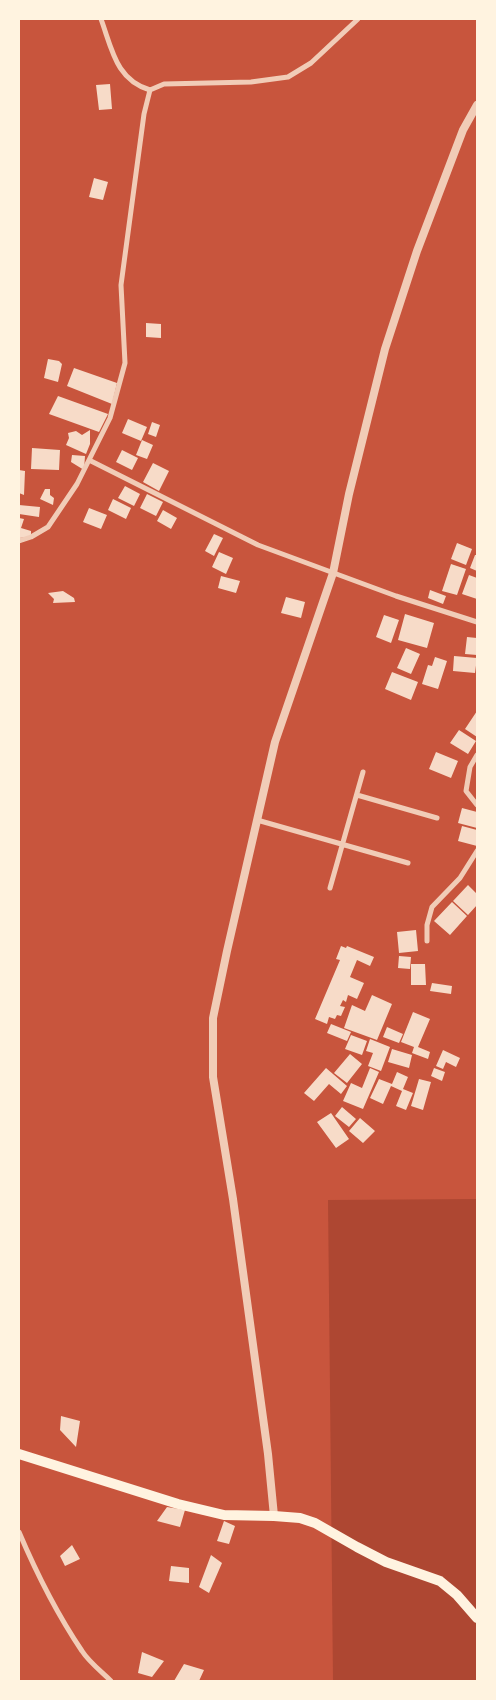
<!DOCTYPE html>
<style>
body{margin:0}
#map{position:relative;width:496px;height:1700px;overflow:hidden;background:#c8553d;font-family:Arial,sans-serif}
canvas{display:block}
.frame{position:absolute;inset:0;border:20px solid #fff3e0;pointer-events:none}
</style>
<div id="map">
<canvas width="496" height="1700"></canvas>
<div class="frame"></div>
</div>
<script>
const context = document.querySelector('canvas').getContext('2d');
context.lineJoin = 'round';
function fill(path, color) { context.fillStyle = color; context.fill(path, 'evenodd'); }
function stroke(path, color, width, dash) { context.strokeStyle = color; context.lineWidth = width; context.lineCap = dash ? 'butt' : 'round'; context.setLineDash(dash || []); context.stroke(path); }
fill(new Path2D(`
 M477 1199V1681H333L328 1200Z`), '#ae4732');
fill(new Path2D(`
 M110 84 112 109 99 110 96 85Z
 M94 178 108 182 103 200 89 197Z
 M146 323 161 324V338L146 337Z
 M48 359 59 361 62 364 58 382 44 378Z
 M74 368 117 383 112 404 67 386Z
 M58 396 108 414 99 432 49 414Z
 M128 419 147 427 141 441 122 433Z
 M152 422 160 425 156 437 148 434Z
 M90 430V444L86 454 66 445 69 438 68 433 76 431 82 435Z
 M142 440 153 445 147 459 136 455Z
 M32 448 60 450 59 470 31 469Z
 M122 450 138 458 132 470 116 462Z
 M72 455 85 456 84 470 71 462Z
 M153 463 169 471 159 491 143 482Z
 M19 470 25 471 24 495 19 493Z
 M125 486 140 494 134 506 118 498Z
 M45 489H50V495L54 498 53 505 40 499Z
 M147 494 163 502 156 516 140 508Z
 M113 499 131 508 126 519 108 510Z
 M19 505 40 507 39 517 19 514Z
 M89 508 107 515 101 529 83 522Z
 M163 510 177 518 171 529 157 521Z
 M19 518 24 519 21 528 31 531V537L19 538Z
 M214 534 223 538 214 556 205 551Z
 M457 543 472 549 466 565 451 559Z
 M219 552 233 558 226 574 212 567Z
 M475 555H477V571L470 568Z
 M451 564 466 569 457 595 442 591Z
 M469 575 477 578V599L462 594Z
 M221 576 240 581 236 593 218 588Z
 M430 590 446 596 443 604 428 598Z
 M63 591 74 598 75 602 53 603 54 599 48 593Z
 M286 597 305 602 301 618 281 613Z
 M405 614 434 623 427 648 398 640Z
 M384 615 399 620 391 643 376 637Z
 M467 637 477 638V655L465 654Z
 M406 648 420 654 411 674 397 668Z
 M454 656 477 658 475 673 453 671Z
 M435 657 447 661 438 689 422 684 428 665 432 666Z
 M392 672 418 682 411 700 385 689Z
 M477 711V737L465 729Z
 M459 730 476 741 468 754 450 743Z
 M436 752 458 761 451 778 429 769Z
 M462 808 477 812V828L458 823Z
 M462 826 477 830V846L458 841Z
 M468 885 477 894V905L468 915 453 901Z
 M452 902 467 916 450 935 434 921Z
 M416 930 418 951 399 953 397 932Z
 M341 946 346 948 347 946 374 957 370 966 357 960 350 977 364 983 357 999 348 995 346 1002 343 1000 340 1006 345 1007 341 1016 337 1015 335 1019 329 1017 327 1024 315 1019 340 960 336 959Z
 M399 956 411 957 410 969 398 968Z
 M411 964H425L426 985H411Z
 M432 983 452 986 451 994 430 991Z
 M372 995 392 1004 377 1040 344 1028 352 1005 365 1011Z
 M413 1012 430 1019 418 1047 430 1052 428 1059 412 1053 414 1047 401 1042Z
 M331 1024 351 1032 347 1041 327 1033Z
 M387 1027 403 1034 399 1043 383 1037Z
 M351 1035 367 1041 362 1055 345 1049Z
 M370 1039 390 1047 381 1071 368 1066 373 1053 366 1051Z
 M392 1049 412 1055 409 1068 388 1062Z
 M443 1050 460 1058 456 1067 446 1062 443 1069 436 1066Z
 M350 1054 362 1064 347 1083 334 1073Z
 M326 1068 347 1086 341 1094 329 1084 314 1101 304 1093Z
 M370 1068 379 1072 363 1109 343 1101 351 1083 362 1088Z
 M434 1068 445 1072 442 1081 431 1076Z
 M397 1072 408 1077 403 1089 413 1093 406 1110 396 1106 402 1091 391 1086 383 1104 370 1098 379 1079 392 1084Z
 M419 1079 431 1082 423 1110 411 1106Z
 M342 1107 356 1119 349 1127 335 1116Z
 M331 1113 349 1139 336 1148 317 1122Z
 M360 1118 375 1131 363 1143 349 1131Z
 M61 1416 80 1421 76 1447 60 1430Z
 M167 1507 185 1510 180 1527 157 1521Z
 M224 1521 235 1526 229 1544 217 1541Z
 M72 1545 80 1559 65 1566 60 1556Z
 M211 1555 222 1563 209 1593 199 1587Z
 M171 1566 189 1568V1583L169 1581Z
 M142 1652 164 1661 152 1677 138 1673Z
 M184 1664 204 1670 199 1681H174Z`), '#f7dbc8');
stroke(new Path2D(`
 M101 19C112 49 116 80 150 90
 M89 460 258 545 396 596 477 622
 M19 541 31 537 48 527 77 484 110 418 125 363 121 285 144 114 150 90 164 84 251 82 288 77 311 63 358 19
 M477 755 470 767 466 791 477 805
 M357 795 437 818
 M257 820 408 863
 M330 888 363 772
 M427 941V925L432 907 460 878 477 851
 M19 1532C36 1572 57 1614 82 1651 89 1662 102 1672 111 1681`), '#f1ccb7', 5);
stroke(new Path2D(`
 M274 1516 268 1454 233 1199 213 1077V1018L227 951 275 742 333 573 349 494 385 349 417 251 463 130 477 105`), '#f1ccb7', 8);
stroke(new Path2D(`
 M19 1454 178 1504 224 1515 274 1516 300 1518 315 1523 357 1547 386 1562 440 1581 457 1595 477 1618`), '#fff3e0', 10);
</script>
